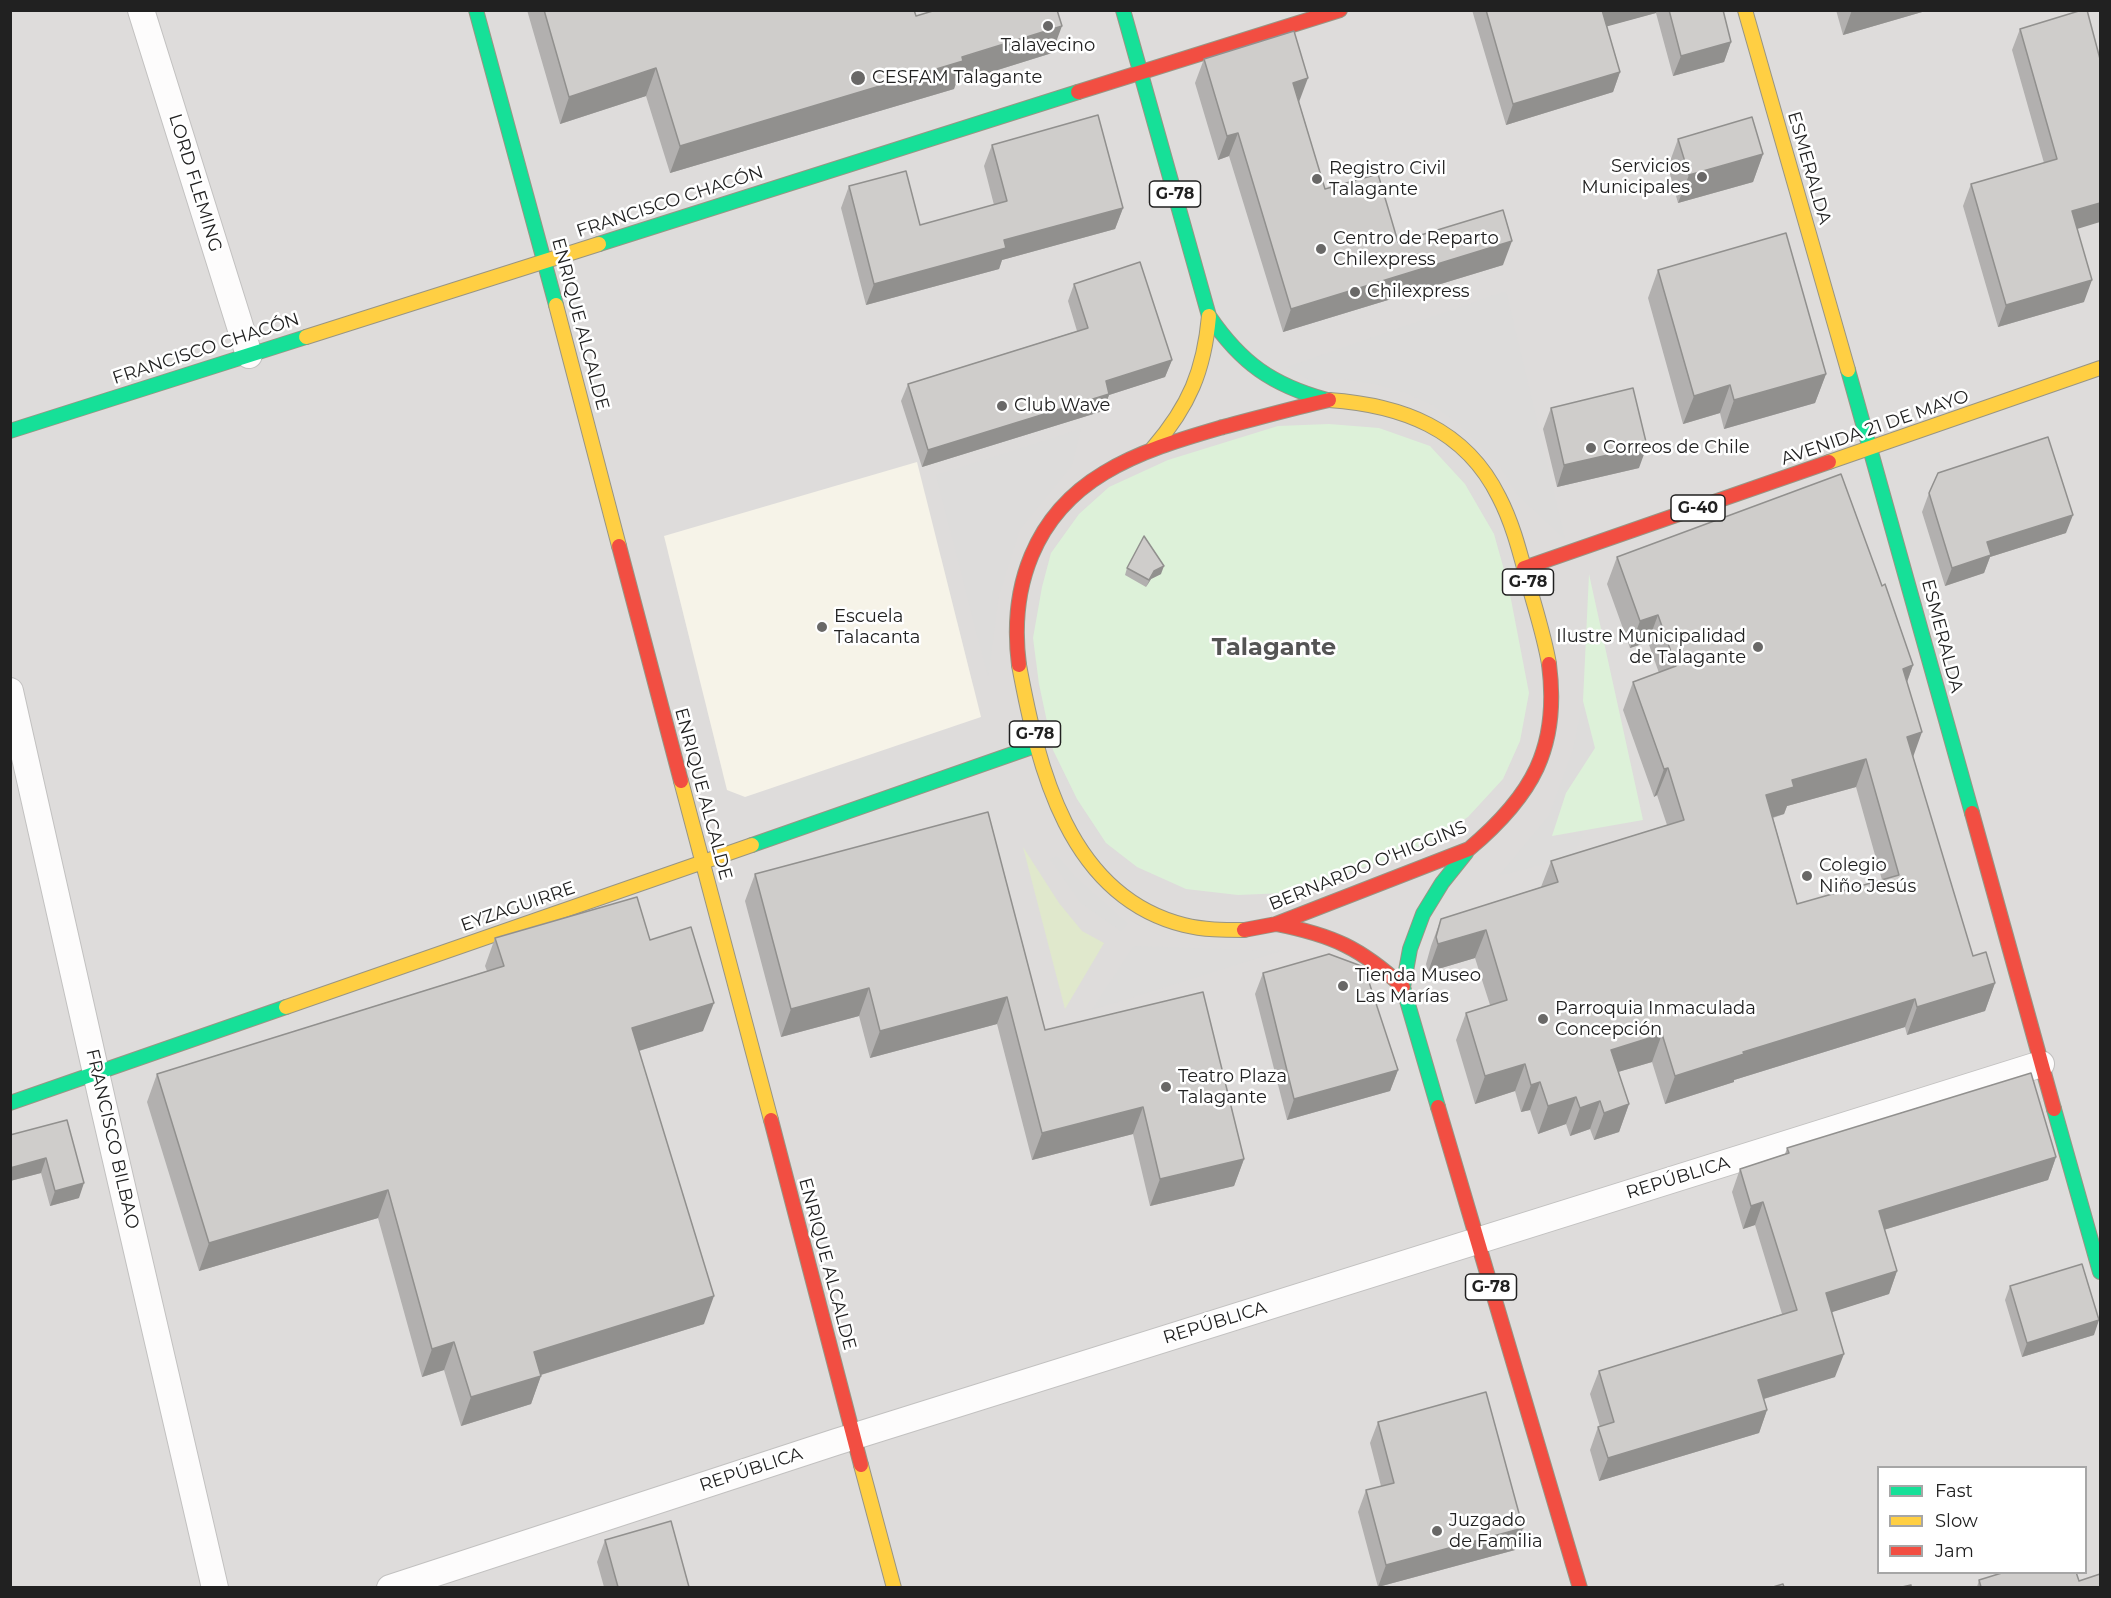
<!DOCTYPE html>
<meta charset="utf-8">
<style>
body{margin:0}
#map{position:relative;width:2111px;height:1598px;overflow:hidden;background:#efecea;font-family:Montserrat,sans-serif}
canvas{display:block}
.frame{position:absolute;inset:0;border:12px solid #212121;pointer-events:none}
.legend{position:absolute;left:1877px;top:1466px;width:210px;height:108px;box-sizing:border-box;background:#fff;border:2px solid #a6a6a6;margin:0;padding:8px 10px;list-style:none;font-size:18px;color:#212121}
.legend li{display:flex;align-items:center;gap:12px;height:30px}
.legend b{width:30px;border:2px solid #a6a6a6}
</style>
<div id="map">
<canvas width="2111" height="1598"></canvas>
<div class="frame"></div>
<ul class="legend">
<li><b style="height:8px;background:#16e098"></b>Fast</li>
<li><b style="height:8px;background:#ffcf43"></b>Slow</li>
<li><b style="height:8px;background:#f24e42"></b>Jam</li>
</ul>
</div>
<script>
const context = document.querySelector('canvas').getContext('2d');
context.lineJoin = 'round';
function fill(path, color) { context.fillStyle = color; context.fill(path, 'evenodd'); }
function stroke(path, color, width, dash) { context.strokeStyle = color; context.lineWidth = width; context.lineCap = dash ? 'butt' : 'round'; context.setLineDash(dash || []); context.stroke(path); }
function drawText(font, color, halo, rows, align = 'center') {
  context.font = font + ' Montserrat,sans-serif'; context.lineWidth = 5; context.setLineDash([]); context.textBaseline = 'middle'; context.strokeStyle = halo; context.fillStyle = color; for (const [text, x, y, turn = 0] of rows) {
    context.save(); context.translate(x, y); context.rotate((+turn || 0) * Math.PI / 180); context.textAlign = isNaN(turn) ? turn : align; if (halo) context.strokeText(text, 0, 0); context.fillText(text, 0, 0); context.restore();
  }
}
fill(new Path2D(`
 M11 11H2100V1587L11 1588ZM1878 1468H2086V1572H1878Z`), '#dedcdb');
fill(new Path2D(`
 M917 462 981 717 745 797 727 790 664 536Z`), '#f6f3e8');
fill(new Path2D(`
 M1506 291 1565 539 1517 494 1501 468 1459 424 1434 406 1406 393 1375 384 1342 379 1309 380 1287 367Z
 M1081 429 1072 465 1020 529 999 595 988 677 936 475Z
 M1583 701 1595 748 1566 793 1553 836 1583 832 1574 856 1499 876 1549 816 1573 750Z
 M1057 856 1075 877 1128 924 1121 931 1081 903 1050 859Z
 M1134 946 1281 951 1092 1010Z`), '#dddcdb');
fill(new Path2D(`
 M1023 847 1059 903 1082 931 1104 943 1065 1009Z`), '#e0e8cc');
fill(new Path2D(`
 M1329 424 1379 428 1430 446 1465 484 1494 534 1508 584 1529 693 1520 741 1503 779 1468 817 1438 837 1403 854 1284 893 1238 895 1186 889 1137 867 1106 843 1077 799 1053 750 1039 684 1033 638 1042 587 1051 553 1079 514 1109 487 1168 460 1278 426Z
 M1589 574 1643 820 1552 836 1566 793 1595 748 1583 701Z`), '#ddf1d9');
const street = new Path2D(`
 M141 10 249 355
 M10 691 103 1104 215 1588
 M390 1588 836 1442 2041 1064`);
const fast = new Path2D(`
 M476 10 556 305
 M1123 10 1209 316C1241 363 1272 385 1327 400
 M599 244 1078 92
 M1848 370 1972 813
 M10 431 306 337
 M752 845 1038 745
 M10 1103 286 1007
 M1438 1107 1403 987 1410 949 1423 914 1442 883 1466 853
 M2054 1109 2100 1272`);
const slow = new Path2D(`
 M1745 10 1848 370
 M556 305 619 546
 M306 337 599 244
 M1329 400C1401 405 1465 428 1499 497 1512 522 1519 549 1526 575 1534 605 1544 634 1549 664
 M1153 448C1189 406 1204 371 1209 316
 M1829 462 2100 368
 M1019 665C1038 767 1068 896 1184 925 1204 930 1224 930 1244 930
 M681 781 771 1120
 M286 1007 752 845
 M861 1465 894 1588`);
const jam = new Path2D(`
 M1078 92 1340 10
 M619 546 681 781
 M1524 568 1829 462
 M1019 665C1009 587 1034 515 1104 473 1140 451 1182 439 1223 427 1258 418 1293 408 1329 400
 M1972 813 2054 1109
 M1276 924C1332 935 1361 948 1403 987
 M1244 930 1276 924 1469 849C1532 796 1560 748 1549 664
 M1438 1107 1580 1588
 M771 1120 861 1465`);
stroke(street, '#c2c1c0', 28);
stroke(fast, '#989584', 16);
stroke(slow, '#989584', 16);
stroke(jam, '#989584', 16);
stroke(street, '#fdfcfc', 26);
stroke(fast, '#16e098', 14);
stroke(slow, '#ffcf43', 14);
stroke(jam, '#f24e42', 14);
fill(new Path2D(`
 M527 10H914L916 16 1052 53 956 83 954 89 670 173 646 96 560 124Z
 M1472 10H1723L1731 42 1724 62 1673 76 1656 13 1606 26 1620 72 1613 92 1506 125Z
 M1836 10H1929L1843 35Z
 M2020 29 2077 229 2084 302 1998 327 1963 206 1971 184 2044 163 2012 50Z
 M1204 59 1299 102 1325 189 1398 242 1503 265 1283 332 1229 156 1218 160 1195 83Z
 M1678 139 1763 154 1753 182 1678 203 1668 167Z
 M992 145 1123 208 1115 229 1002 260 999 269 866 305 841 208 849 186 920 225 994 205 984 166Z
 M1658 270 1826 374 1815 403 1724 429 1720 413 1683 424 1648 298Z
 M1074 284 1172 360 1165 377 1109 395 1103 411 922 467 901 401 908 384 1077 331 1068 301Z
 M1551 408 1639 468 1557 487 1543 429Z
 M1929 493 2066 533 1990 557 1984 573 1945 586 1922 512Z
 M1617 557 1882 586 1913 665 1907 682 1913 758 1973 956 1995 983 1985 1011 1907 1035 1905 1027 1734 1080V1082L1665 1104 1652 1062 1618 1072 1629 1104 1619 1132 1594 1140 1590 1129 1570 1136 1566 1124 1538 1134 1530 1110 1521 1112 1515 1091 1475 1104 1456 1040 1466 1013 1490 1005 1475 958 1428 972 1426 964 1431 946 1441 919 1541 887 1551 861 1667 825 1657 795 1654 797 1623 710 1633 682 1659 673 1648 642 1630 648 1607 584ZM1856 787 1882 880 1797 904 1773 818 1784 814 1787 806Z
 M1127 568 1161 574 1151 579 1146 587 1125 575Z
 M988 812 1045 1030 1244 1159 1234 1186 1150 1206 1133 1134 1032 1160 997 1024 870 1058 859 1016 781 1037 745 901 755 874Z
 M495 938 650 940 703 1031 639 1051 704 1324 541 1375 531 1404 461 1426 444 1370 422 1377 378 1218 199 1271 147 1102 157 1074 487 971 485 966Z
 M1263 973 1398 1070 1390 1091 1287 1120 1255 994Z
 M67 1120 79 1198 50 1206 41 1173 10 1181V1135Z
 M1787 1148 2056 1157 2048 1180 1884 1230 1897 1271 1889 1294 1831 1312 1835 1377 1764 1399 1767 1410 1759 1433 1599 1481 1590 1450 1598 1427H1600L1590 1394 1599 1371 1782 1314 1755 1225 1743 1229 1732 1192 1740 1169 1785 1154Z
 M2010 1286 2094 1335 2022 1357 2005 1300Z
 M1378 1422 1523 1528 1515 1550 1378 1587 1358 1512 1366 1490 1381 1486 1370 1443Z
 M605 1540 689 1587H604L597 1562Z
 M1979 1580 2100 1587H1977Z`), '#b2b0af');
fill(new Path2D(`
 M1601 10H1657L1656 13 1594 30Z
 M1852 10H1929L1843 35Z
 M1062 26 1052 53 956 83 954 89 670 173 680 146Z
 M1731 42 1724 62 1673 76 1681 56Z
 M656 68 646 96 560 124 569 97Z
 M1620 72 1613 92 1506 125 1513 104Z
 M1308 78 1299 102 1293 83Z
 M1238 133 1229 156 1218 160 1227 136Z
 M1763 154 1753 182 1678 203 1689 175Z
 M2100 203V222L2064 233 2072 211Z
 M1123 208 1115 229 1002 260 999 269 866 305 874 284 1004 240Z
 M1512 241 1503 265 1283 332 1291 309Z
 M2092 280 2084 302 1998 327 2006 305Z
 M1172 360 1165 377 1109 395 1103 411 922 467 928 450 1106 381Z
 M1826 374 1815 403 1724 429 1734 400Z
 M1730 385 1720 413 1683 424 1694 396Z
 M1647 446 1639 468 1557 487 1564 465Z
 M2073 515 2066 533 1990 557 1984 573 1945 586 1952 568 1987 542Z
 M1164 566 1161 574 1151 579 1146 587 1154 571Z
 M1658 615 1648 642 1630 648 1640 621Z
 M1913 665 1903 693V669Z
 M1922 732 1912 760 1907 737Z
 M1866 759 1856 787 1787 806 1784 814 1756 822 1766 795 1792 780Z
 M1668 768 1657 795 1654 797 1664 769Z
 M1486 930 1475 958 1428 972 1438 944Z
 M1995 983 1985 1011 1907 1035 1917 1007Z
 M869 988 859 1016 781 1037 791 1009Z
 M1007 997 997 1024 870 1058 880 1031Z
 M1915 999 1905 1027 1734 1080V1082L1665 1104 1675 1076 1743 1052Z
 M714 1003 703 1031 622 1056 632 1028Z
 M1662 1034 1652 1062 1601 1077 1611 1050Z
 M1525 1064 1515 1091 1475 1104 1485 1076Z
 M1398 1070 1390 1091 1287 1120 1294 1099Z
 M1540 1082 1530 1110 1521 1112 1531 1085Z
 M1576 1097 1566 1124 1538 1134 1548 1106Z
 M1600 1101 1590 1129 1570 1136 1580 1108Z
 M1629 1104 1619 1132 1594 1140 1604 1113Z
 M1143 1107 1133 1134 1032 1160 1042 1133Z
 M2056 1157 2048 1180 1870 1234 1879 1211Z
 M46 1158 41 1173 10 1181V1168Z
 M1244 1159 1234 1186 1150 1206 1160 1179Z
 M84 1183 79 1198 50 1206 55 1191Z
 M388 1190 378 1218 199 1271 209 1243Z
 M1763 1202 1755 1225 1743 1229 1751 1206Z
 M1897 1271 1889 1294 1817 1317 1826 1293Z
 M714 1296 704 1324 524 1380 534 1352Z
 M2099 1320 2094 1335 2022 1357 2027 1343Z
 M454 1342 444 1370 422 1377 432 1349Z
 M1844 1354 1835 1377 1750 1403 1758 1380Z
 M541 1376 531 1404 461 1426 471 1397Z
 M1767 1410 1759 1433 1599 1481 1608 1458Z
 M1523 1528 1515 1550 1378 1587 1386 1565Z`), '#91908e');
const building = new Path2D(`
 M544 10H914L916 16 936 10H1057L1062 26 962 57 963 61 680 146 656 68 569 97Z
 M1486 10H1602L1620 72 1513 104Z
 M1669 10H1723L1731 42 1681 56Z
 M2082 10H2087L2100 59V203L2072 211 2092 280 2006 305 1971 184 2057 159 2020 29Z
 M1294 31 1308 78 1293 83 1325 189 1378 174 1398 242 1503 210 1512 241 1291 309 1238 133 1227 136 1204 59Z
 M1098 115 1123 208 1004 240 1006 248 874 284 849 186 906 171 920 225 1007 201 992 145Z
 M1752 117 1763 154 1689 175 1678 139Z
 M1786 233 1826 374 1734 400 1730 385 1694 396 1658 270Z
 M1140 262 1172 360 1106 381 1109 394 928 450 908 384 1088 328 1074 284Z
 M1633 388 1647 446 1564 465 1551 408Z
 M2048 437 2073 515 1987 542 1991 555 1952 568 1929 493 1938 473Z
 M1841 474 1882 586 1885 584 1913 665 1903 669 1922 732 1907 737 1973 956 1986 952 1995 983 1917 1007 1915 999 1743 1052 1744 1054 1675 1076 1662 1034 1611 1050 1629 1104 1604 1113 1600 1101 1580 1108 1576 1097 1548 1106 1540 1082 1531 1085 1525 1064 1485 1076 1466 1013 1507 1000 1486 930 1438 944 1436 937 1441 919 1558 882 1551 861 1684 820 1668 768 1664 769 1633 682 1676 666 1658 615 1640 621 1617 557ZM1866 759 1899 875 1797 904 1766 795 1794 787 1792 780Z
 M1144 536 1164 566 1154 571 1149 580 1127 568Z
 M988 812 1045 1030 1203 992 1244 1159 1160 1179 1143 1107 1042 1133 1007 997 880 1031 869 988 791 1009 755 874Z
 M637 897 650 940 691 927 714 1003 632 1028 714 1296 534 1352 541 1376 471 1397 454 1342 432 1349 388 1190 209 1243 157 1074 504 966 495 938Z
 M1329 954 1364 967 1398 1070 1294 1099 1263 973Z
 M2031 1073 2056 1157 1879 1211 1897 1271 1826 1293 1844 1354 1758 1380 1767 1410 1608 1458 1598 1427 1614 1422 1599 1371 1797 1310 1763 1202 1751 1206 1740 1169 1789 1153 1787 1148Z
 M67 1120 84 1183 55 1191 46 1158 10 1168V1135Z
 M2082 1264 2099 1320 2027 1343 2010 1286Z
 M1486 1392 1523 1528 1386 1565 1366 1490 1394 1483 1378 1422Z
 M671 1521 689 1587H618L605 1540Z
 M2005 1572H2076L2079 1581 2100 1574V1587H1981L1979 1580Z
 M1783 1584 1784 1587H1773Z
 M1911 1585V1587H1902Z`);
fill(building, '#cfcdcb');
stroke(building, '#91908e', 1.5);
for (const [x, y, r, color] of [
 [1048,26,6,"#696867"],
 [858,78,8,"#696867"],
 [1702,177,6,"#696867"],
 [1317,179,6,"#696867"],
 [1321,249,6,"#696867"],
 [1355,292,6,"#696867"],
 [1002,406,6,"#696867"],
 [1591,448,6,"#696867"],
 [822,627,6,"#696867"],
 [1758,647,6,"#696867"],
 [1807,876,6,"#696867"],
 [1343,986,6,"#696867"],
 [1543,1019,6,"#696867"],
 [1166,1087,6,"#696867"],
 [1437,1531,6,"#696867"]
]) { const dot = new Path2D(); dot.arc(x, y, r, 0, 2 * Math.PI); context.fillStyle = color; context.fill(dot); stroke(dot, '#fff', 2); }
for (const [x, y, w] of [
 [1175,194,51],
 [1698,508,54],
 [1528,582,51],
 [1035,734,51],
 [1491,1287,51]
]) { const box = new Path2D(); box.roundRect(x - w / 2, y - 13, w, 26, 4.5); context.fillStyle = '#fff'; context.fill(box); stroke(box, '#212121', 1.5); }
drawText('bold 16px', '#212121', null, [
 ["G-78",1175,194],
 ["G-40",1698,508],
 ["G-78",1528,582],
 ["G-78",1035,734],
 ["G-78",1491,1287]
]);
drawText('18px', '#212121', '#fff', [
 ["Talavecino",1048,46,"center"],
 ["CESFAM Talagante",872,78],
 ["Servicios",1690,167,"right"],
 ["Municipales",1690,188,"right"],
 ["Registro Civil",1329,169],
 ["Talagante",1329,190],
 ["Centro de Reparto",1333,239],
 ["Chilexpress",1333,260],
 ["Chilexpress",1367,292],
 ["Club Wave",1014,406],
 ["Correos de Chile",1603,448],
 ["Escuela",834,617],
 ["Talacanta",834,638],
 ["Ilustre Municipalidad",1746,637,"right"],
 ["de Talagante",1746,658,"right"],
 ["Colegio",1819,866],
 ["Niño Jesús",1819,887],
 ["Tienda Museo",1355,976],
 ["Las Marías",1355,997],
 ["Parroquia Inmaculada",1555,1009],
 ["Concepción",1555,1030],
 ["Teatro Plaza",1178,1077],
 ["Talagante",1178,1098],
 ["Juzgado",1449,1521],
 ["de Familia",1449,1542]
], 'left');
drawText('18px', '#212121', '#fff', [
 ["ESMERALDA",1809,168,74],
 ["LORD FLEMING",195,183,73],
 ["FRANCISCO CHACÓN",670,202,-18],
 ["ENRIQUE ALCALDE",580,324,75],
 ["FRANCISCO CHACÓN",206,349,-18],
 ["AVENIDA 21 DE MAYO",1875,428,-19],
 ["ESMERALDA",1942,636,75],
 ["ENRIQUE ALCALDE",703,794,75],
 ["BERNARDO O'HIGGINS",1368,866,-22],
 ["EYZAGUIRRE",518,907,-19],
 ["FRANCISCO BILBAO",112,1139,77],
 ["REPÚBLICA",1678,1178,-17],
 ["ENRIQUE ALCALDE",827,1264,75],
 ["REPÚBLICA",1215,1323,-17],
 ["REPÚBLICA",751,1470,-18]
]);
drawText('bold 24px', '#545454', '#fff', [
 ["Talagante",1274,648]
]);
</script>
